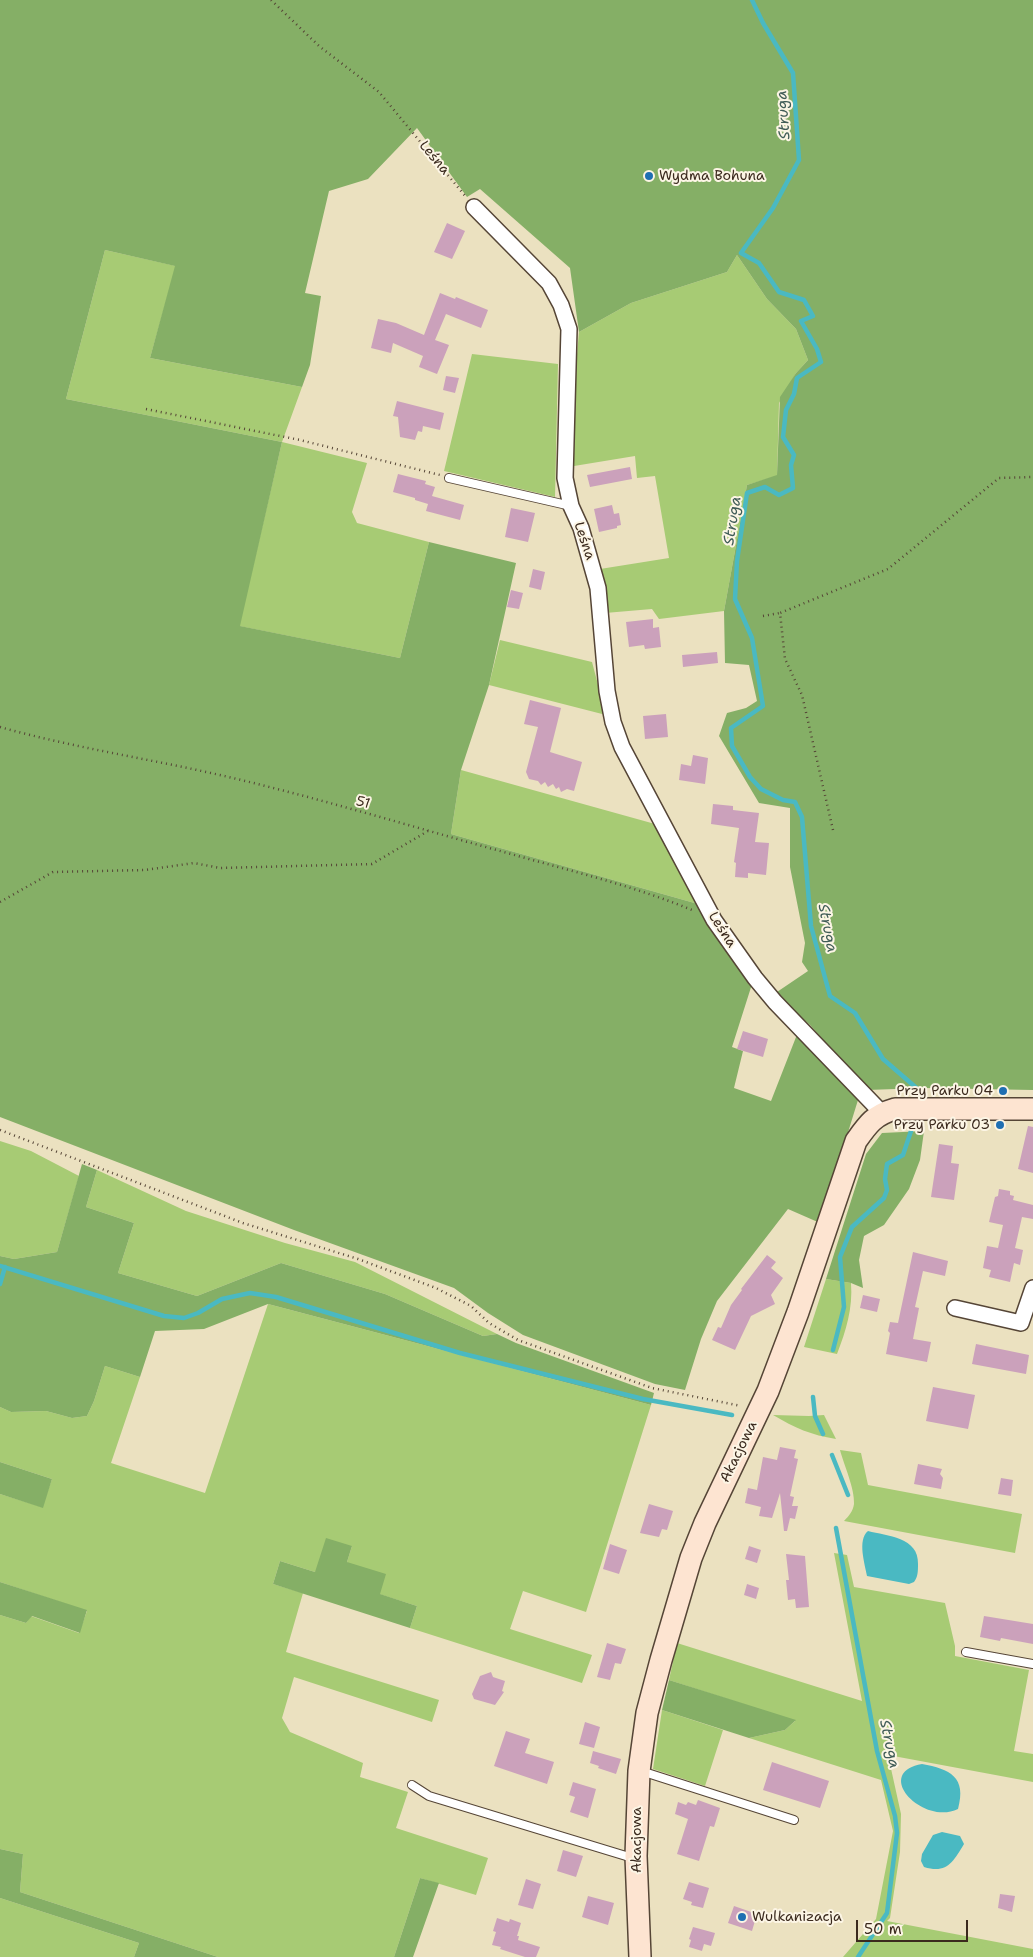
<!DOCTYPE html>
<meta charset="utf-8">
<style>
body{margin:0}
#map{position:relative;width:1033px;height:1957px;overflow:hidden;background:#ebe1c0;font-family:"Shantell Sans",sans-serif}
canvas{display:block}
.scale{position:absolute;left:856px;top:1920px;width:112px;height:22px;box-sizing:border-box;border:2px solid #3b2a1e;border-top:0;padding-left:6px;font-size:15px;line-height:18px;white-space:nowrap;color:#3b2a1e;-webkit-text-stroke:4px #fcf5e5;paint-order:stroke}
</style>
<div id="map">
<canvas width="1033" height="1957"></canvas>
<div class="scale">50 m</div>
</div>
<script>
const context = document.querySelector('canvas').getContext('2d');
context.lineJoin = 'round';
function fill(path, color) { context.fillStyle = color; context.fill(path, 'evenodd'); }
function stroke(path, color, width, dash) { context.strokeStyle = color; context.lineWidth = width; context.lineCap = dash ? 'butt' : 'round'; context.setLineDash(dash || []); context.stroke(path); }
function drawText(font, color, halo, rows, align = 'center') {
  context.font = font + ' "Shantell Sans",sans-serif'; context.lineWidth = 4; context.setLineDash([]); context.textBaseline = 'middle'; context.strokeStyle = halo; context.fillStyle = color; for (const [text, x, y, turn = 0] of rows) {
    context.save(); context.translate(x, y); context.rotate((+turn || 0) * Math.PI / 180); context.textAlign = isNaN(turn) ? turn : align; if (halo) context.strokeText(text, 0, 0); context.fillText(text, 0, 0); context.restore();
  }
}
fill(new Path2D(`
 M105 250 176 266 150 358 302 387 282 442 367 463 352 512 357 523 429 542 400 658 239 626 282 442 66 399Z
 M737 255 767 299 796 329 808 360 796 373 779 403 777 476 747 485 724 611 659 619 652 609 605 613 600 569 669 558 655 476 637 478 635 456 574 466 572 410 579 332 631 303 727 272Z
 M472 354 558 364 555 497 444 471Z
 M500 640 592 662 606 715 489 685Z
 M461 770 655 824 698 904 451 834Z
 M0 1141 31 1151 79 1176 57 1252 14 1259 0 1256Z
 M97 1170 186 1211 285 1243 355 1262 497 1334 483 1336 385 1294 281 1263 197 1296 118 1273 134 1223 86 1207Z
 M826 1279 851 1283C853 1308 846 1331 837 1354L804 1347Z
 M268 1304 651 1405 586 1612 523 1591 510 1629 592 1655 582 1683 410 1628 417 1606 379 1594 347 1562 352 1546 315 1572 280 1561 273 1584 303 1593 286 1652 439 1700 432 1722 294 1677 282 1718 290 1732 363 1763 360 1777 408 1792 396 1828 488 1858 476 1895 420 1878 394 1957H218L20 1892 23 1854 0 1849V1615L26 1623 31 1616 79 1633 87 1611 0 1582V1494L42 1507 52 1479 0 1462V1407L11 1412 46 1411 72 1418 87 1416 94 1401 105 1366 140 1377 111 1463 205 1493Z
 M773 1415 809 1416 824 1415 836 1439C811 1435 795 1428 773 1415Z
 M840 1450 861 1453 868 1485 1022 1514 1015 1553 844 1521C849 1516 853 1511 854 1504 855 1489 844 1465 840 1450Z
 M834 1553 847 1555 854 1587 945 1603 955 1646V1656L1029 1670 1014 1751 1033 1754V1782L888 1755 901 1814 900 1852 890 1918 887 1921 1033 1949V1957H843L876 1919 893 1831 881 1780 749 1738 785 1730 795 1721 669 1680 677 1643 862 1701Z
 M662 1710 723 1730 705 1786 653 1769Z
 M0 1898 139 1943 134 1957H0Z`), '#a7cb74');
fill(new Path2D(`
 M0 0H1033V1090L924 1088 867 1090 810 1025 774 994 808 971 802 962 805 943 790 867V808L759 803 719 736 727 713 746 708 757 701 749 665 725 663 724 611 747 485 777 475 780 397 796 373 808 360 796 329 767 299 737 255 727 272 631 303 579 332 570 268 480 189 467 197 417 128 368 179 329 191 305 293 321 296 310 365 302 387 150 358 175 266 105 250 66 399 282 442 240 626 400 658 429 542 516 563 489 685 461 770 451 834 698 904 714 933 753 981 732 1047 743 1051 734 1088 771 1101 798 1032 858 1100 820 1223 788 1209 717 1301 701 1339 685 1390 655 1384 523 1335 488 1313 454 1288 294 1230 0 1117Z
 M924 1131 920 1160 909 1189 884 1225 864 1236 859 1260 863 1288 851 1283 826 1279 866 1154 882 1133Z
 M82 1164 97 1170 86 1207 134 1223 118 1273 197 1296 281 1263 385 1294 483 1336 497 1334 516 1343 654 1393 651 1405 268 1304 204 1329 155 1331 140 1377 105 1366 94 1401 87 1416 72 1418 46 1411 11 1412 0 1407V1256L14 1259 57 1252Z
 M0 1462 52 1479 43 1508 0 1494Z
 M326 1538 352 1546 347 1562 386 1574 380 1594 417 1606 410 1628 273 1584 280 1561 315 1572Z
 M0 1582 87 1610 80 1633 32 1616 26 1623 0 1615Z
 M669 1680 796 1720 785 1730 749 1738 662 1710Z
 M0 1849 23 1854 20 1892 218 1957H134L139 1943 0 1898Z
 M420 1878 439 1883 413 1957H394Z`), '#85af66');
fill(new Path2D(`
 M868 1531C887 1536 919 1537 918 1564 918 1571 918 1577 914 1582L909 1584 867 1576C865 1564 857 1540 868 1531Z
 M922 1764C950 1769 967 1777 958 1809 923 1826 872 1773 922 1764Z
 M942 1832 960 1836 964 1844C953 1862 947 1874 924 1867L921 1861 922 1854 933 1835Z`), '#4ab9c2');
stroke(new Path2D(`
 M752 0 763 23 793 73 799 160 773 208 741 253 759 263 779 292 804 300 813 316 801 321 817 349 821 362 797 378 794 394 786 410 783 437 794 455 791 465 793 488 779 495 765 487 747 493 737 561 735 599 752 638 763 706 731 728 732 746 750 777 761 789 783 800 795 802 802 817 811 926 830 996 855 1013 883 1059 920 1091
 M0 1266 164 1316 184 1318 198 1313 222 1299 250 1293 276 1297 460 1353 643 1399 732 1415
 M0 1284 5 1267
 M833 1350 844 1307 840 1257 852 1227 884 1198 887 1190 885 1179 887 1164 903 1155 912 1128
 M813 1397 815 1416 823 1434
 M832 1455 848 1495
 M836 1528 877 1751 895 1816 897 1833 887 1913 858 1957`), '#4ab9c2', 4.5);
fill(new Path2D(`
 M447 223 465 231 452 259 434 252Z
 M440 293 455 299 456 297 488 310 481 328 446 314 435 340 449 345 437 374 419 367 423 356 393 343 391 353 371 348 378 319 396 323 424 335Z
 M446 376 459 378 455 393 443 390Z
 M397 401 444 413 440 430 423 426 422 432 418 431 415 440 400 437 398 417 393 416Z
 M630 467 632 479 590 487 587 475Z
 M398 474 426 481 425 484 435 487 432 496 464 505 460 520 426 511 428 504 415 500V498L393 492Z
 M612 505 614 514 619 513 621 525 617 526V528L599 532 594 509Z
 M511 508 535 513 528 542 505 537Z
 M533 569 545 572 541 590 529 587Z
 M511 590 523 593 519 609 507 607Z
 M653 619V628L659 627 661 647 645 649 644 645 629 647 626 622Z
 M717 652 718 663 683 667 682 655Z
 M530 700 561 708 550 752 582 762 574 791 567 789 561 792 559 787 556 789 553 784 548 787 545 782 541 785 538 781 529 779 526 772 538 727 524 724Z
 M666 714 668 737 645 739 643 716Z
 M693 755 708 758 705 784 679 780 681 764 691 766Z
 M713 804 733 806V810L759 813 755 842 769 843 766 875 748 873V878L735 877 736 863 734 862 739 828 711 824Z
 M743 1031 768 1039 763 1057 737 1049Z
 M1028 1126 1033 1127V1173L1018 1169Z
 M939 1144 953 1146 951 1163 959 1164 954 1200 931 1197Z
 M999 1189 1010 1191V1195L1014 1196 1013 1200 1033 1205V1219L1022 1217 1015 1248 1023 1250 1020 1265 1014 1263 1010 1282 989 1277 991 1270 983 1268 987 1246 998 1248 1003 1225 989 1222 995 1197 998 1196Z
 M913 1252 948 1261 945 1276 923 1271 915 1307 919 1308 913 1339 931 1342 927 1362 886 1354 890 1333 888 1331 890 1322 898 1323Z
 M767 1255 776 1262 771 1268 783 1278 771 1295 775 1304 751 1316 735 1350 712 1340 718 1327 721 1328 731 1305 742 1290 741 1289Z
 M863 1295 880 1299 877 1312 860 1308Z
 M976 1344 1029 1355 1026 1374 972 1364Z
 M933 1387 975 1395 968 1429 926 1421Z
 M780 1447 796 1450 794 1458 798 1459 790 1496 794 1497 792 1506H798L795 1519 790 1518 787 1531H784L780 1493 772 1518 759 1516 761 1507 745 1503 748 1488 757 1490 763 1457 777 1460Z
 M918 1464 942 1469 940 1474 943 1478 941 1489 914 1484Z
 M1001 1478 1013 1480 1011 1496 998 1494Z
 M649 1504 673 1511 667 1530 662 1529 659 1537 640 1533Z
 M610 1544 627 1550 619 1574 603 1569Z
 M749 1546 761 1550 757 1563 745 1559Z
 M786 1554 805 1556 809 1607 796 1608 795 1599 788 1600 786 1580H789Z
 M747 1584 759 1588 756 1599 744 1595Z
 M984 1616 1033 1624V1644L1001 1638 1000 1641 980 1637Z
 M607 1643 626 1649 621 1664 615 1663 610 1680 597 1677Z
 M491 1672 493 1677 505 1681 502 1691 504 1692 495 1705 474 1699 472 1694 480 1676Z
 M585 1722 600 1727 594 1748 579 1744Z
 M506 1731 530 1739 525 1753 554 1762 547 1784 494 1766Z
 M593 1751 621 1759 616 1774 598 1768 599 1766 590 1763Z
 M772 1762 829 1781 820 1808 763 1790Z
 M573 1782 596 1789 588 1818 570 1812 575 1797 569 1795Z
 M698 1800 720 1808 714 1827 710 1826 699 1861 677 1854 688 1819 675 1814 678 1802 686 1805 688 1802 696 1805Z
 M563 1850 583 1856 576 1877 557 1871Z
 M526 1879 541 1884 533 1909 518 1905Z
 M689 1882 709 1888 703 1908 691 1905 692 1902 683 1899Z
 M1000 1894 1015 1896 1012 1912 998 1908Z
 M588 1896 614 1903 608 1925 582 1917Z
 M734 1906 757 1914 752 1931 728 1923Z
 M497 1918 509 1922 510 1919 521 1923 517 1936H519L518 1940 540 1947 536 1957H525L500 1949 501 1947 492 1945 496 1932 493 1931Z
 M693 1927 715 1933 711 1946 704 1944 702 1951 689 1947 691 1940 689 1939Z`), '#cba1bb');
const lane = new Path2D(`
 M449 478 571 506
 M966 1652 1033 1664
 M641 1771 794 1820
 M412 1785 429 1796 626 1856H635`);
const street = new Path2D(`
 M474 207 549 283 561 305 569 329 565 478 571 506 581 528 598 588 607 691 613 722 622 747 714 920 755 978 775 1002 882 1113
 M955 1308 1021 1323 1033 1288`);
const secondary = new Path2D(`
 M640 1957 636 1856 639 1771 647 1713 661 1660 691 1558 705 1523 768 1391 798 1312 856 1141C868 1124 874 1115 895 1109H1033`);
stroke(lane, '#554536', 10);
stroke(street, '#554536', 18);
stroke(secondary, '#554536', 24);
stroke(new Path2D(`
 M271 0 319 46 379 92 466 197
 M146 409 300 440 440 475
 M763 616 780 613
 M0 727C78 749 158 760 237 779 329 801 420 829 511 854 571 871 634 886 692 910
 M833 830 802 695 785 659 780 613 888 569 999 478 1033 477
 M0 902 53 872 145 870 194 863 220 868 372 864 428 831
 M0 1130 243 1223 358 1259 436 1288 471 1306 489 1323 518 1340 652 1388 741 1406`), '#554536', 2.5, [1, 4]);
stroke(lane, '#fff', 8);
stroke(street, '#fff', 15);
stroke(secondary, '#fde4d1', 21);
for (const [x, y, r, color] of [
 [649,176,5,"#1f6fb2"],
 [1003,1091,5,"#1f6fb2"],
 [1000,1125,5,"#1f6fb2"],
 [742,1917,5,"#1f6fb2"]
]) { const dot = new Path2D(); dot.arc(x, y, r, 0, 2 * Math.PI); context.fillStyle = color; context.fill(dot); stroke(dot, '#fcf5e5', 2); }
drawText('14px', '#3b2a1e', '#fcf5e5', [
 ["Leśna",434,158,50],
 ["Leśna",584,541,71],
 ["51",363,803,15],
 ["Leśna",722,930,57],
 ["Akacjowa",739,1452,-64],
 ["Akacjowa",637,1840,-90]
]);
drawText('14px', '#3b2a1e', '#fcf5e5', [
 ["Wydma Bohuna",659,176],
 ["Przy Parku 04",993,1091,"right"],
 ["Przy Parku 03",990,1125,"right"],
 ["Wulkanizacja",752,1917]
], 'left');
drawText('italic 15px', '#405c57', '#fcf5e5', [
 ["Struga",784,115,-94],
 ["Struga",733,521,-81],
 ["Struga",827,928,79],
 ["Struga",889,1744,78]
]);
</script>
